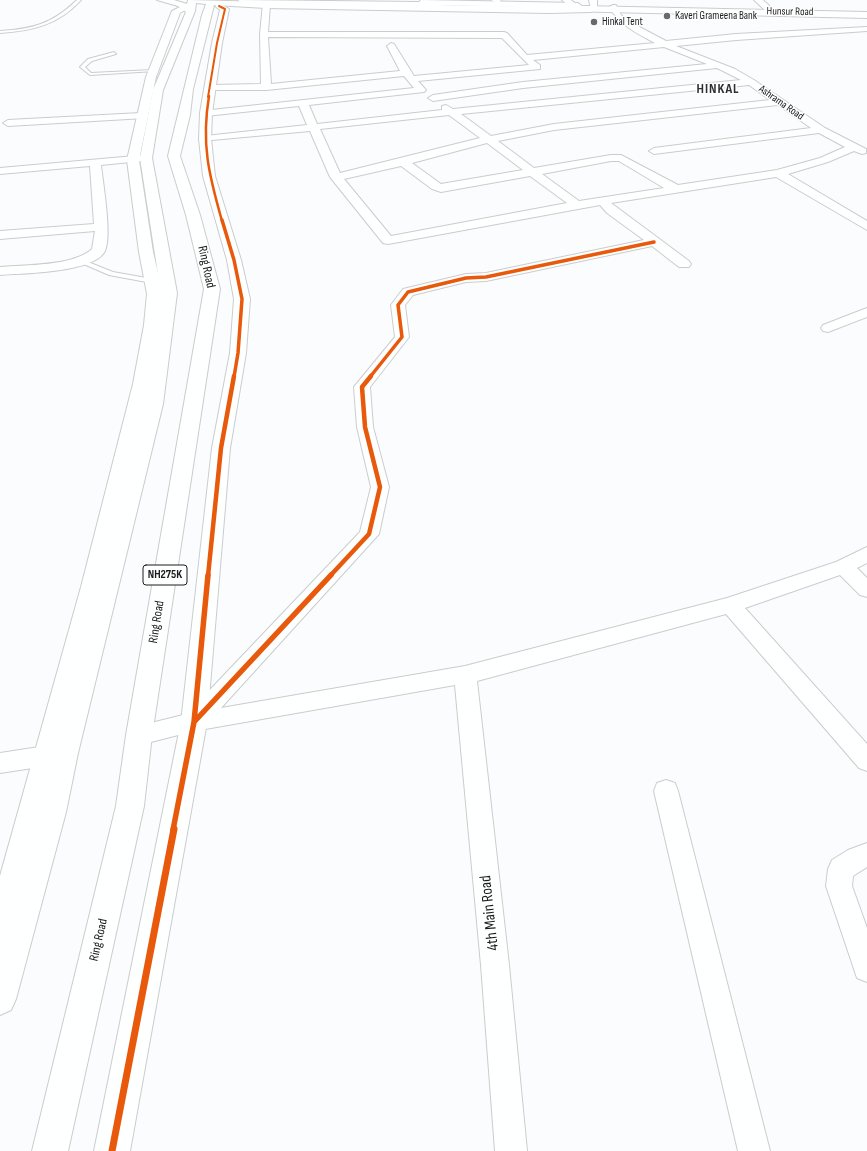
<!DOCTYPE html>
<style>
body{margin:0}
canvas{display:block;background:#fafcfe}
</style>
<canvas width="867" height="1151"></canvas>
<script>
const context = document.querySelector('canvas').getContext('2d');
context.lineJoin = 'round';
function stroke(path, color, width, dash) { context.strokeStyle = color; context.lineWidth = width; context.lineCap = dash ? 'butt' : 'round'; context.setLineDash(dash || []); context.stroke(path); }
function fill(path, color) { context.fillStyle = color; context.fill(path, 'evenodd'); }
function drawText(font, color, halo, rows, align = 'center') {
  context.font = font + ' "Sofia Sans Condensed",sans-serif'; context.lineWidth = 3; context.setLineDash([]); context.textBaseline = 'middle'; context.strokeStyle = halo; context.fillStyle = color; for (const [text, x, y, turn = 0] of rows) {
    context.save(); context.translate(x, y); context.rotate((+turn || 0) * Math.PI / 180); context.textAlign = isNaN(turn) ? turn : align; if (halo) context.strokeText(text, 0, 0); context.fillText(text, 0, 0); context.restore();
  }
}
const service = new Path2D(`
 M77 0H81C58 25 32 31 0 33V31C33 29 52 24 77 0Z
 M114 52 116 54 92 61 85 67 91 73 153 70 155 71 90 75 80 67 88 59Z
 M79 260H83L113 272 152 279 155 281 152 283 109 275 79 262Z`);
const minor = new Path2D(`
 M491 0H500L501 1 497 3Z
 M562 0H571L576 4 569 6Z
 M589 0H597V9H591Z
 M754 0H763L775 11 768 13Z
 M263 3 270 5 268 32H504L507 33 527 55 655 43C636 33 620 25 609 7L613 5H616L621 15 632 23 666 41 736 34 867 27V31L736 40 676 46 735 69 754 80 825 128 866 149V153L862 154 854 151 828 162 788 174 867 221V230L776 177 611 203 689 261 691 264 689 267H679L652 246 486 281 466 282 413 295 405 305 409 337 370 387 373 427 389 487 379 534 221 708 465 666 727 598 836 562 867 547V563L857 568 867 578V597L860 595 840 575 745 608 867 744V771L859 768 726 614 477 681 509 965 527 1151H495L481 965 455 685 194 731 139 745 131 742 127 735 131 728 187 714 360 532 371 487 357 427 354 387 395 337 391 305 403 289 466 274 486 273 644 240 607 213 600 205 388 244 383 243 330 177 310 131 201 141 200 139 201 137 205 136 307 125 299 106 206 116 201 113 202 111 414 88 404 76 266 90H207V86L210 85 261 84 260 34ZM268 37 502 38 529 65 414 76 394 44 391 43 387 46 400 71 271 84ZM664 47 707 64 523 82 433 95 428 98 433 101 523 88 717 68 741 80 453 109 446 105 442 106V110L317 124 309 105 424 92 426 90 418 81 540 69V65L533 60ZM749 85 770 100 554 124 491 136 461 114ZM778 105 811 128 654 148 649 151 654 154 819 133 845 147 820 158 777 170 678 185 621 155H611L534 168 498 141 554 130ZM449 115 480 138 340 173 320 129ZM487 143 523 170 441 184 412 163ZM611 161H619L664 188 579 201 542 174ZM401 166 432 189 441 192 530 176 567 203 391 236 344 179Z
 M141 113 146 116 145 118 8 126 3 123 8 120Z
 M146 155 152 158 150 160 101 165C103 184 112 235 105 251 94 273 23 273 0 275V267C25 265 74 266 92 249L95 231 0 239V231L94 224 90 166 0 174V168Z
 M867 308V317L828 332 823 331 821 328 823 325Z
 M59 744 67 747 71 754 67 761 59 764 0 773V753Z
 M666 780 675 783 678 791 770 1151H738L654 791 657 783Z
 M867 843V867L853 876 852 886 867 928V982L857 978 826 886 828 869 832 860 848 850Z`);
const tertiary = new Path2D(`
 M219 3 229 9 222 43 212 113 211 139 215 176 241 260 250 299 246 353 230 448 207 722 130 1151H94L181 722 212 448 230 353 234 299 227 260 203 176 199 139 200 113 212 43 220 10 215 6Z
 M186 4 190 7 180 13 156 77 139 160 153 252 163 294 160 325 151 384 103 587 15 930 11 940 0 945V876L81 587 133 384 144 325 147 294 139 252 127 160 146 77 172 11Z`);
const primary = new Path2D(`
 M238 0 419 2 421 0 578 3 582 6 867 12V18L564 11 560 8 442 5 438 8 242 3Z`);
const trunk = new Path2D(`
 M157 0H174L187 4 188 0 266 2 549 7 591 6 595 9 591 12 549 13 266 8 214 5 193 89 190 115 180 156 200 215 220 289 152 735 144 806 68 1151H32L116 806 126 735 204 289 186 215 168 156 202 15 206 4 196 3 195 11 163 90 152 158 177 293 163 404 78 753 66 812 16 999 11 1010 0 1015V944L38 812 52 753 145 404 161 293 140 158 153 90 186 12 178 6Z`);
stroke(service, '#cbccce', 2);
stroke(minor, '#cbccce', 2);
stroke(tertiary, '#cbccce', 2);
stroke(primary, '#cbccce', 2);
stroke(trunk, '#cbccce', 2);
fill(service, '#feffff');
fill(minor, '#feffff');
fill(tertiary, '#feffff');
fill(primary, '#feffff');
fill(trunk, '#feffff');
stroke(new Path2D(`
 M208 97 217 43 225 9 219 6`), '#e8590c', 2);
stroke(new Path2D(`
 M209 96C201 144 209 175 222 221`), '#e8590c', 2.5);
stroke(new Path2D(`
 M222 220 234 260 242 299 238 353 234 377
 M370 377 402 337 398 305 408 292 466 278 486 277 654 242`), '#e8590c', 3.5);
stroke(new Path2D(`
 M208 576 221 448 234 376
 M330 576 369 534 380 487 365 427 362 387 371 376`), '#e8590c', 4.5);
stroke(new Path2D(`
 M194 722 331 575
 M173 830 194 722 208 575`), '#e8590c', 5.5);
stroke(new Path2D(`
 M112 1151 174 829`), '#e8590c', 7);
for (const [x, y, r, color] of [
 [667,16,4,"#686a6b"],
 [594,22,4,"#686a6b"]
]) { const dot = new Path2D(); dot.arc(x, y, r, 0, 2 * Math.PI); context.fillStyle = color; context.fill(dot); stroke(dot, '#fff', 1.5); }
drawText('11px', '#1a1b1c', '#fff', [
 ["Hunsur Road",790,12,1],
 ["Ashrama Road",781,103,35]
]);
drawText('11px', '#1a1b1c', '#fff', [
 ["Kaveri Grameena Bank",675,16],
 ["Hinkal Tent",602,22]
], 'left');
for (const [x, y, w] of [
 [165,575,44]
]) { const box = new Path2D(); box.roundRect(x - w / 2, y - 10, w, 20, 3); context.fillStyle = '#fff'; context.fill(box); stroke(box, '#1a1b1c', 1); }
drawText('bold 12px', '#1a1b1c', null, [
 ["NH275K",165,575]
]);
drawText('13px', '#1a1b1c', '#fff', [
 ["Ring Road",206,267,78],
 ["Ring Road",157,622,-81],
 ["Ring Road",99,940,-77]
]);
context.letterSpacing = '1px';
drawText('bold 14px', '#2e3032', '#fff', [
 ["HINKAL",718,89]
]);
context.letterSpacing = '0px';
drawText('16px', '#1a1b1c', '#fff', [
 ["4th Main Road",490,913,-96]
]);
</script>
